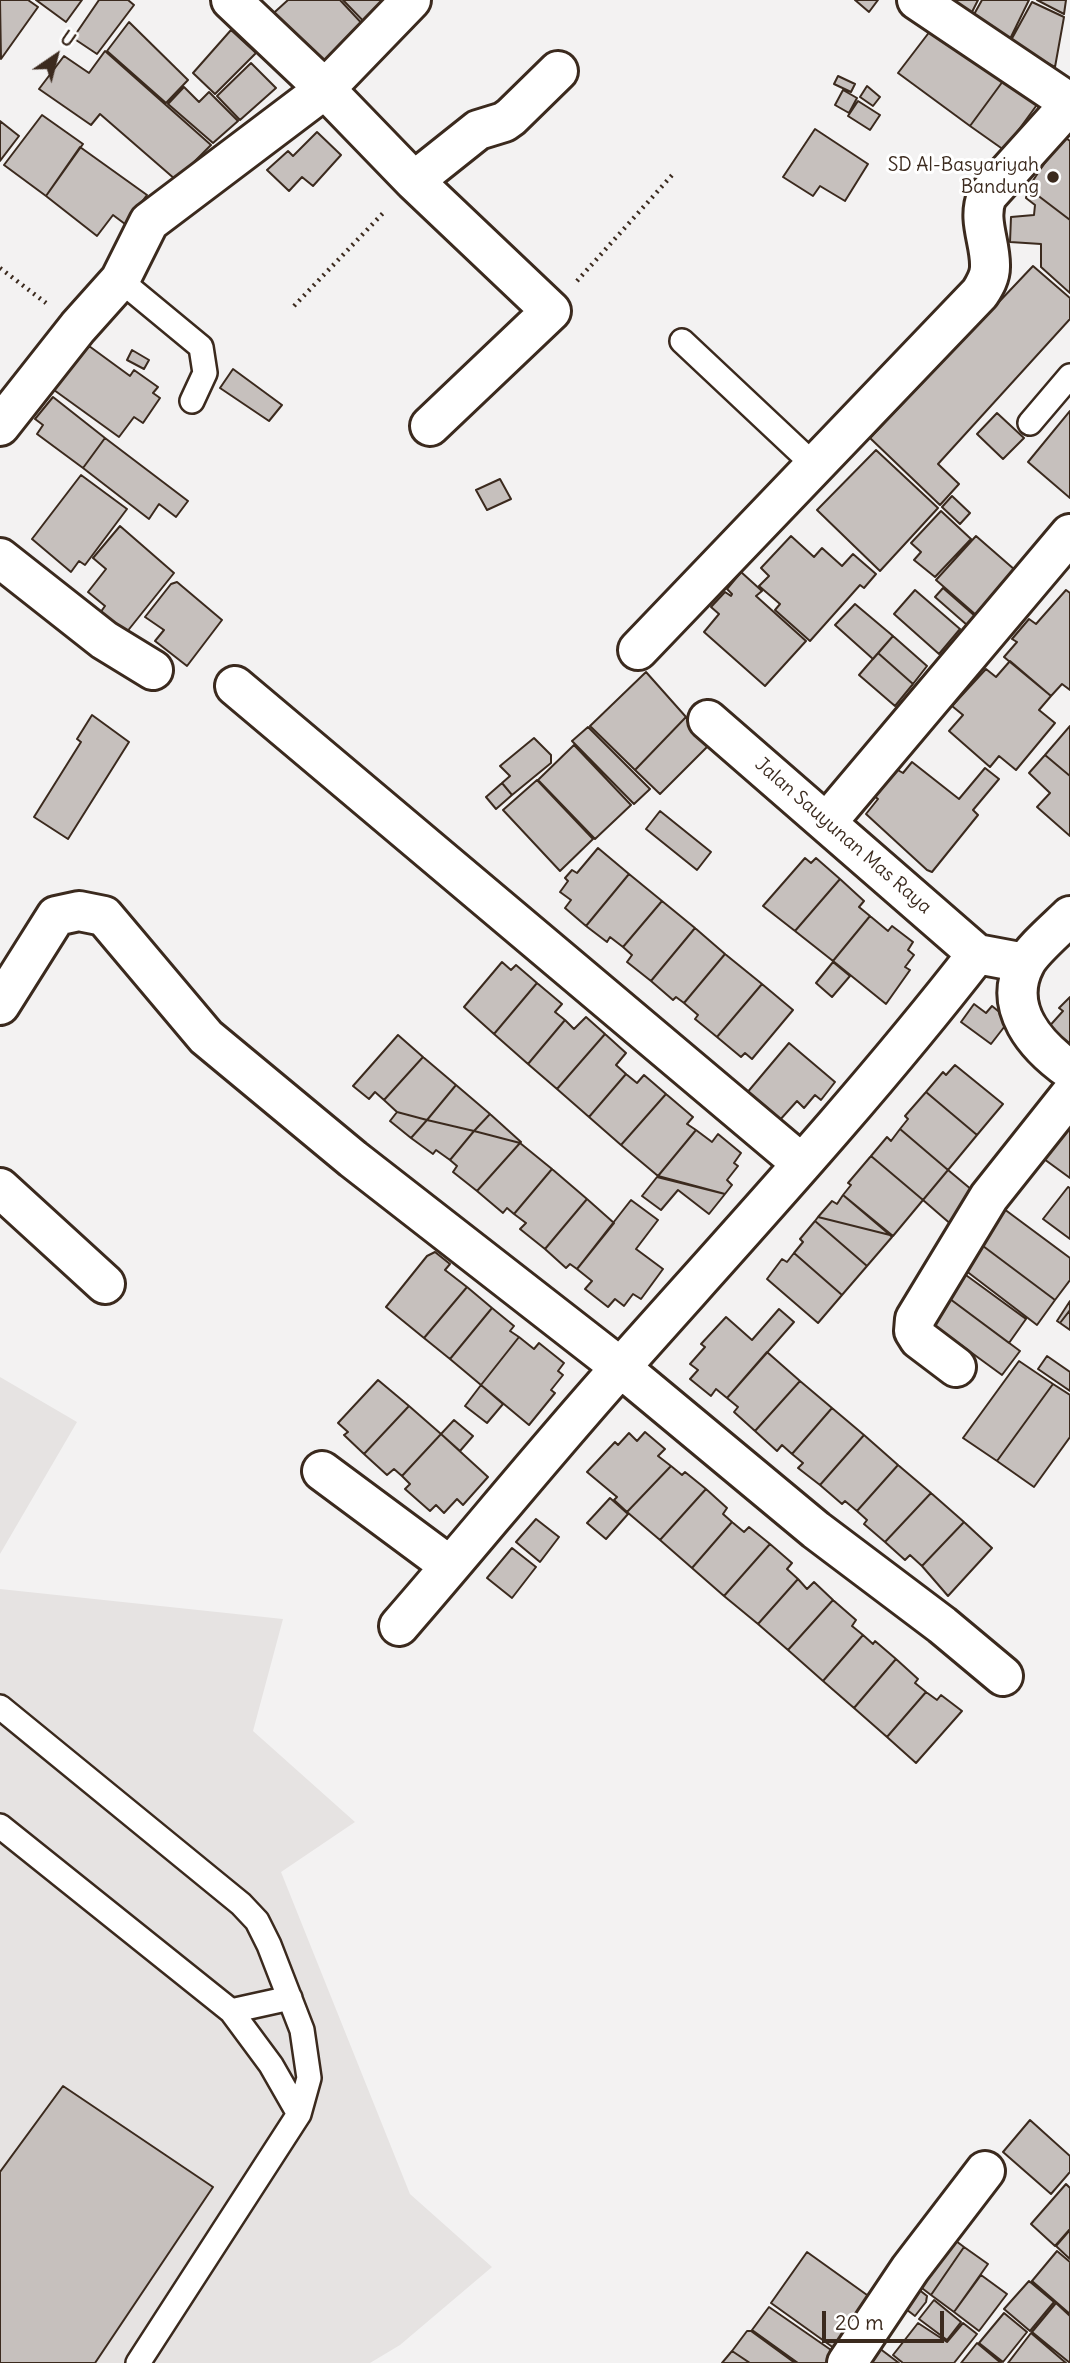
<!DOCTYPE html>
<style>
body{margin:0}
#map{position:relative;width:1070px;height:2363px;overflow:hidden;background:#f3f2f2;font-family:Delius,sans-serif}
canvas{display:block}
.north{position:absolute;left:21px;top:21px;width:70px;height:70px;-webkit-text-stroke:5px #fff;paint-order:stroke;rotate:35deg;font-size:19px;font-weight:700;line-height:28px;text-align:center;color:#3b2a1e}
.north::after{content:'';display:block;margin:auto;width:24px;height:32px;background:#3b2a1e;clip-path:polygon(50% 0,100% 100%,50% 72%,0 100%)}
.scale{position:absolute;left:822px;top:2311px;width:122px;height:32px;box-sizing:border-box;border:4px solid #3b2a1e;border-top:0;padding-left:9px;font-size:21px;line-height:24px;white-space:nowrap;color:#3b2a1e;-webkit-text-stroke:5px #fff;paint-order:stroke}
</style>
<div id="map">
<canvas width="1070" height="2363"></canvas>
<div class="north">U</div>
<div class="scale">20 m</div>
</div>
<script>
const context = document.querySelector('canvas').getContext('2d');
context.lineJoin = 'round';
function fill(path, color) { context.fillStyle = color; context.fill(path, 'evenodd'); }
function stroke(path, color, width, dash) { context.strokeStyle = color; context.lineWidth = width; context.lineCap = dash ? 'butt' : 'round'; context.setLineDash(dash || []); context.stroke(path); }
function drawText(font, color, halo, rows, align = 'center') {
  context.font = font + ' Delius,sans-serif'; context.lineWidth = 6; context.setLineDash([]); context.textBaseline = 'middle'; context.strokeStyle = halo; context.fillStyle = color; for (const [text, x, y, turn = 0] of rows) {
    context.save(); context.translate(x, y); context.rotate((+turn || 0) * Math.PI / 180); context.textAlign = isNaN(turn) ? turn : align; if (halo) context.strokeText(text, 0, 0); context.fillText(text, 0, 0); context.restore();
  }
}
fill(new Path2D(`
 M0 1377 77 1422 0 1554Z
 M0 1589 283 1619 253 1731 355 1822 281 1872 410 2194 492 2267 400 2345 370 2363H0Z`), '#e6e3e2');
const building = new Path2D(`
 M0 0H28L38 7 1 59Z
 M36 0H82L66 22Z
 M99 0H128L134 5 97 54 73 38Z
 M288 0H340L368 30 323 76 266 20Z
 M343 0H399L370 28Z
 M855 0H878L869 12Z
 M945 0H978L970 16Z
 M982 0H1029L1010 39 972 18Z
 M1037 0H1066L1064 14Z
 M1032 2 1064 17 1055 67 1010 42Z
 M129 22 188 80 166 103 107 51Z
 M937 22 1006 77 970 126 898 73Z
 M231 30 256 53 215 94 193 73Z
 M105 51 211 145 176 180 100 114 91 125 39 89 64 56 89 73Z
 M251 63 276 88 240 120 217 96Z
 M838 76 855 84 851 92 834 84Z
 M1006 77 1039 102 1004 150 970 126Z
 M867 86 880 97 873 106 860 97Z
 M184 87 199 102 209 92 238 121 213 143 168 104Z
 M843 90 857 98 849 113 835 105Z
 M858 101 880 115 870 130 848 116Z
 M42 115 83 144 46 196 4 165Z
 M0 121 19 136 0 161Z
 M815 129 868 164 845 201 820 186 813 196 783 177Z
 M317 132 341 155 313 186 302 177 289 191 267 170 288 151 293 156Z
 M1059 133 1070 141V220L1028 188 1048 158 1043 154Z
 M80 147 147 195 125 224 113 215 97 236 46 196Z
 M1028 188 1070 220V293L1041 267V244L1010 242 1011 217 1034 215 1035 205 1026 198Z
 M1033 266 1070 298V319L938 464 959 484 940 505 870 438Z
 M89 346 130 376 134 370 158 387 153 393 160 398 143 423 134 417 119 437 54 390Z
 M132 350 149 360 144 369 127 360Z
 M233 369 282 405 269 421 220 388Z
 M53 397 105 438 83 468 37 434 43 425 35 419Z
 M1070 411V498L1028 462Z
 M997 413 1024 438 1003 459 977 434Z
 M105 438 188 501 176 517 159 504 149 519 83 468Z
 M876 450 938 508 880 571 817 510Z
 M81 475 127 509 85 565 79 561 71 572 32 539Z
 M500 479 511 499 487 510 476 490Z
 M952 496 970 513 960 524 942 507Z
 M941 511 971 539 935 577 914 560 921 552 911 543Z
 M120 526 174 573 126 633 100 613 105 606 88 592 106 569 93 558Z
 M791 536 814 557 822 548 842 566 853 554 876 574 864 588 860 585 810 641 775 610 780 604 759 586 769 576 761 568Z
 M976 536 1015 570 976 615 936 580Z
 M741 572 762 591 756 596 806 641 765 686 704 632 719 614 711 607 725 592 731 596 732 594 727 589Z
 M177 582 222 620 187 666 155 641 164 630 145 617 171 584Z
 M943 588 975 616 967 625 935 597Z
 M915 590 960 629 939 654 894 614Z
 M1066 590 1070 593V690L1062 684 1051 696 1004 657 1017 642 1012 639 1029 619 1036 624Z
 M855 604 893 636 873 659 835 625Z
 M893 636 927 666 913 684 878 653Z
 M878 653 913 684 895 706 859 675Z
 M1010 661 1051 696 1039 710 1055 723 1016 770 999 756 990 767 949 731 963 715 952 706 986 669 996 677Z
 M646 672 686 717 635 770 590 726Z
 M92 715 129 742 68 839 34 817 81 742 77 739Z
 M686 717 710 744 660 794 635 770Z
 M1070 726V776L1045 755Z
 M588 727 650 789 634 804 572 741Z
 M534 738 551 755V763L512 795 502 783 510 776 500 766Z
 M574 745 631 805 595 839 538 780Z
 M1045 755 1070 776V836L1037 807 1050 793 1029 773Z
 M912 762 959 799 985 768 999 779 973 810 978 815 932 872 927 870 866 814 878 799 873 795 896 769 903 773Z
 M537 780 593 839 560 871 503 810Z
 M502 783 512 795 496 809 486 797Z
 M660 811 711 852 697 870 646 829Z
 M598 848 629 874 586 926 565 908 571 900 560 892 568 881 565 878 572 870 577 873Z
 M805 858 811 863 816 858 840 879 795 931 763 906Z
 M629 874 662 901 623 947 610 937 607 942 586 926Z
 M840 879 864 901 859 907 870 916 833 961 795 931Z
 M662 901 695 928 651 981 627 962 632 955 623 947Z
 M870 916 888 931 892 926 913 942 908 950 914 955 905 967 910 970 886 1004 833 961Z
 M695 928 725 954 684 1003 676 997 673 1000 651 981Z
 M725 954 762 984 717 1037 695 1019 698 1015 684 1003Z
 M502 962 511 970 516 965 537 983 494 1034 464 1007Z
 M833 962 850 976 832 997 816 983Z
 M537 983 562 1004 555 1012 565 1020 528 1064 494 1034Z
 M762 984 793 1010 752 1059 745 1053 741 1057 717 1037Z
 M1070 997V1052L1046 1030 1063 1011 1059 1008Z
 M974 1004 986 1013 992 1006 1008 1019V1022L991 1044 961 1022Z
 M586 1017 605 1034 557 1089 528 1064 565 1020 574 1029Z
 M605 1034 626 1053 616 1065 626 1074 589 1117 557 1089Z
 M398 1035 423 1057 384 1100 375 1092 369 1099 353 1086Z
 M789 1043 835 1082 821 1100 815 1095 804 1108 797 1101 779 1121 746 1094Z
 M423 1057 456 1085 427 1120 397 1112 384 1100Z
 M955 1065 1003 1104 977 1135 926 1092 943 1072 946 1075Z
 M626 1074 637 1083 644 1075 666 1094 621 1145 589 1117Z
 M456 1085 490 1114 474 1131 427 1120Z
 M926 1092 977 1135 948 1170 900 1129 908 1119 905 1116Z
 M666 1094 693 1117 687 1124 696 1130 658 1176 621 1145Z
 M397 1112 427 1120 411 1138 390 1121Z
 M490 1114 521 1142 520 1143 474 1131Z
 M1058 1118 1070 1126V1178L1033 1151Z
 M427 1120 474 1131 450 1160 436 1150 433 1154 411 1138Z
 M900 1129 948 1170 923 1200 871 1156 887 1137 891 1141Z
 M696 1130 712 1142 718 1134 741 1153 734 1163 738 1166 727 1180 732 1185 725 1194 658 1176Z
 M474 1131 520 1143 477 1191 453 1172 457 1166 450 1160Z
 M520 1143 552 1169 514 1214 507 1208 503 1213 477 1191Z
 M871 1156 923 1200 893 1236 843 1195 851 1185 848 1183Z
 M552 1169 587 1199 545 1249 520 1229 526 1223 514 1214Z
 M948 1170 978 1195 953 1226 923 1200Z
 M657 1177 725 1194 709 1214 678 1190 661 1210 642 1196Z
 M1068 1187 1070 1188V1239L1043 1219Z
 M843 1195 890 1235 818 1217 832 1201 837 1204Z
 M587 1199 614 1223 577 1269 570 1264 566 1268 545 1249Z
 M631 1200 658 1220 636 1249 663 1269 641 1299 633 1294 624 1306 615 1299 608 1307 585 1289 592 1281 577 1269Z
 M996 1203 1070 1258V1280L1055 1300 979 1243Z
 M818 1217 890 1235 892 1237 867 1266 815 1221Z
 M815 1221 867 1266 842 1295 794 1253 803 1242 800 1239Z
 M979 1243 1055 1300 1037 1325 961 1267Z
 M435 1252 450 1264 445 1270 467 1287 424 1338 386 1307 427 1256Z
 M794 1253 842 1295 818 1323 767 1279 782 1259 787 1262Z
 M959 1270 1026 1319 1009 1343 942 1293Z
 M467 1287 492 1308 450 1359 424 1338Z
 M942 1293 1020 1351 1002 1375 924 1318Z
 M1070 1301V1310L1060 1323 1057 1321Z
 M492 1308 514 1326 510 1331 519 1337 481 1385 450 1359Z
 M779 1309 794 1322 727 1398 716 1389 711 1396 690 1379 698 1370 690 1364 705 1347 701 1344 726 1317 752 1340Z
 M1070 1310V1330L1060 1323Z
 M519 1337 534 1349 539 1343 564 1363 558 1371 563 1375 551 1390 555 1393 529 1425 481 1385Z
 M767 1352 800 1381 755 1431 734 1412 738 1407 727 1398Z
 M1047 1356 1070 1372V1391L1038 1369Z
 M1019 1361 1053 1384 997 1461 963 1438Z
 M378 1380 409 1406 364 1454 344 1435 348 1432 338 1423Z
 M800 1381 832 1408 792 1454 782 1445 777 1451 755 1431Z
 M1053 1384 1070 1395V1437L1034 1487 997 1461Z
 M481 1385 503 1404 487 1423 465 1406Z
 M409 1406 441 1434 402 1476 394 1469 387 1475 364 1454Z
 M832 1408 864 1435 820 1485 798 1468 803 1463 792 1454Z
 M454 1420 473 1436 460 1451 441 1434Z
 M645 1432 665 1449 658 1456 671 1466 627 1512 614 1500 617 1497 587 1472 615 1442 618 1445 629 1433 637 1441Z
 M441 1434 488 1477 463 1505 457 1499 444 1513 436 1505 430 1511 405 1489 410 1484 402 1476Z
 M864 1435 898 1465 857 1511 845 1501 842 1504 820 1485Z
 M898 1465 931 1493 885 1542 864 1524 867 1520 857 1511Z
 M671 1466 682 1475 685 1472 706 1489 660 1540 627 1512Z
 M706 1489 727 1508 723 1514 732 1522 692 1568 660 1540Z
 M931 1493 964 1522 922 1566 910 1555 905 1560 885 1542Z
 M610 1498 628 1514 606 1539 587 1523Z
 M536 1519 559 1537 540 1562 516 1542Z
 M732 1522 744 1532 749 1527 770 1544 724 1596 692 1568Z
 M964 1522 992 1548 948 1596 922 1566Z
 M770 1544 792 1563 787 1569 798 1579 758 1624 724 1596Z
 M512 1548 536 1567 512 1598 487 1578Z
 M798 1579 807 1589 814 1582 833 1600 788 1650 758 1624Z
 M833 1600 856 1620 852 1626 863 1635 823 1681 788 1650Z
 M863 1635 873 1644 875 1641 896 1659 854 1708 823 1681Z
 M896 1659 918 1679 915 1683 926 1692 887 1737 854 1708Z
 M926 1692 937 1700 941 1695 962 1711 916 1763 887 1737Z
 M63 2086 213 2187 95 2363H0V2172Z
 M1030 2120 1070 2156V2172L1051 2194 1003 2152Z
 M1066 2184 1070 2188V2229L1055 2246 1031 2224Z
 M1070 2230V2259L1056 2246Z
 M948 2235 964 2247 931 2295 910 2279Z
 M964 2247 988 2264 954 2312 931 2295Z
 M1057 2251 1070 2262V2314L1032 2281Z
 M807 2252 881 2305 845 2356 771 2303Z
 M981 2275 1007 2294 979 2331 954 2312Z
 M908 2281 927 2296 926 2302 915 2316 894 2300Z
 M1029 2281 1054 2302 1030 2331 1004 2309Z
 M934 2300 961 2322 947 2340 919 2319Z
 M1056 2303 1070 2316V2363L1032 2332Z
 M769 2307 844 2359 841 2363H798L752 2330Z
 M1004 2313 1027 2332 1003 2362 979 2343Z
 M918 2323 947 2342 963 2323 977 2334 954 2363H903L893 2355Z
 M747 2331H751L795 2363H750L732 2351Z
 M1031 2333 1066 2363H1008Z
 M977 2343 1001 2363H961Z
 M875 2345 899 2363H862Z
 M732 2351 750 2363H722Z`);
fill(building, '#c6c0bd');
stroke(building, '#3b2a1e', 2);
const lane = new Path2D(`
 M120 280 201 347 205 373 192 401
 M682 341 815 466
 M1030 423 1070 376
 M0 1707 241 1904 257 1921 269 1945 302 2030 309 2078 299 2114 138 2363
 M0 1826 231 2011 271 2065 299 2114
 M231 2011 290 1998`);
const street = new Path2D(`
 M231 0 325 89 414 181 551 311 430 426
 M917 0 1070 103
 M414 181 478 130 504 122 511 117 558 71
 M0 426 78 327 120 280 149 222 325 89 411 0
 M0 558 104 640 153 670
 M638 650 980 293C985 285 990 277 990 267 991 243 977 220 987 196L1070 104
 M235 686 801 1163
 M708 720 977 954 1025 963
 M827 822 1070 534
 M1070 916C1059 927 1031 951 1025 964 1002 1008 1036 1046 1070 1070
 M0 1005 56 916 79 911 104 916 206 1037 353 1159 620 1367 816 1530 942 1625 1003 1676
 M0 1188 105 1284
 M956 1367 919 1339 914 1331 915 1319 989 1197 1070 1095
 M322 1471 450 1566
 M399 1626C473 1541 544 1453 620 1368 741 1232 865 1098 977 954
 M847 2363 910 2269 985 2171`);
stroke(lane, '#3b2a1e', 28);
stroke(street, '#3b2a1e', 44);
stroke(new Path2D(`
 M0 268 46 303
 M577 281 674 173
 M294 306 386 210`), '#3b2a1e', 4.5, [2, 5]);
stroke(lane, '#fff', 23);
stroke(street, '#fff', 38);
for (const [x, y, r, color] of [
 [1053,177,7,"#3b2a1e"]
]) { const dot = new Path2D(); dot.arc(x, y, r, 0, 2 * Math.PI); context.fillStyle = color; context.fill(dot); stroke(dot, '#fff', 2.5); }
drawText('19px', '#3b2a1e', '#fff', [
 ["SD Al-Basyariyah",1039,166],
 ["Bandung",1039,188]
], 'right');
drawText('19px', '#3b2a1e', '#fff', [
 ["Jalan Sauyunan Mas Raya",843,836,41]
]);
</script>
